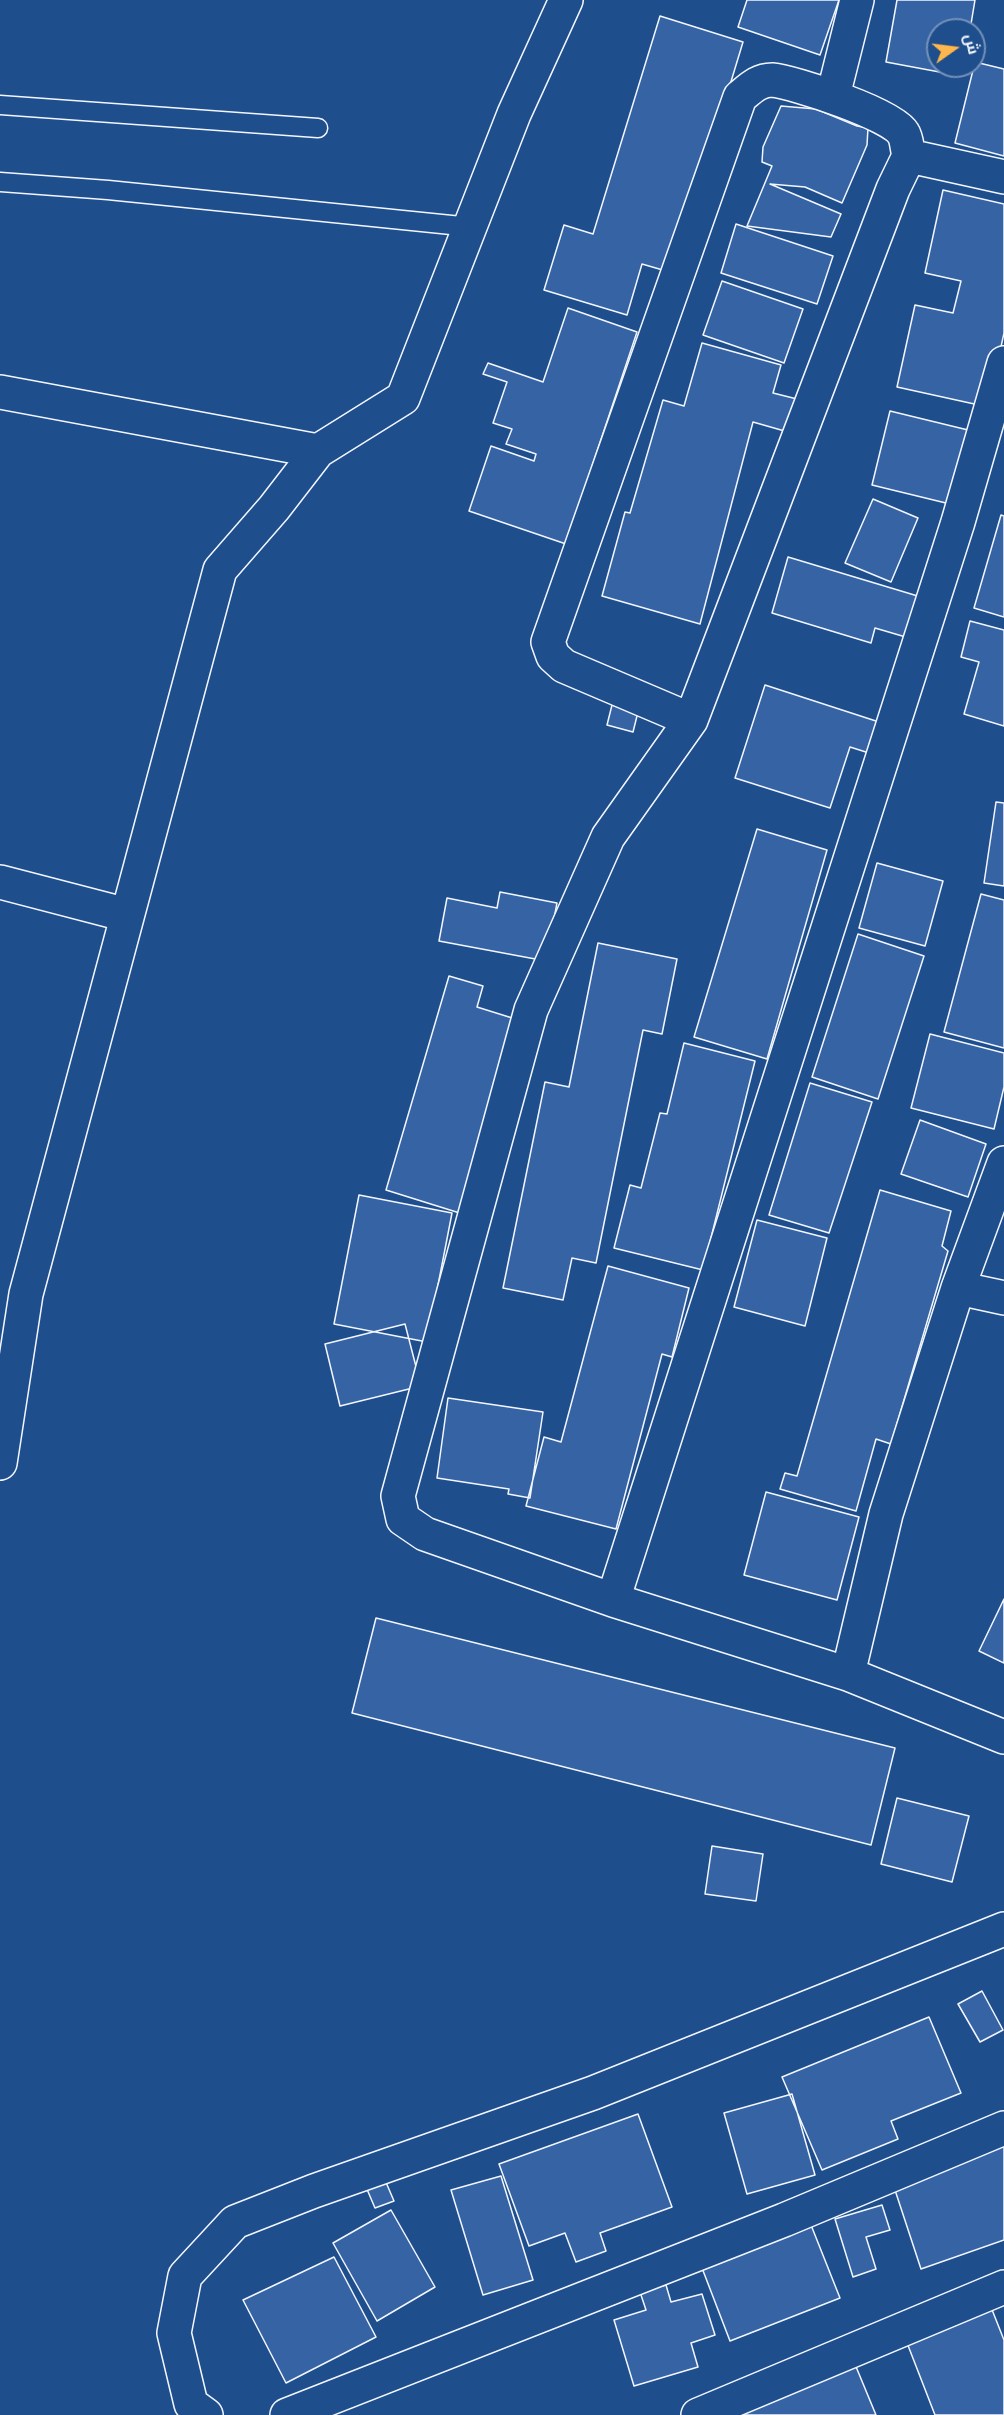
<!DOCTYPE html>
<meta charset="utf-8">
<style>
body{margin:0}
#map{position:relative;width:1004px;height:2415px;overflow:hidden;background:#1f4e8c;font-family:Arial,Cairo,sans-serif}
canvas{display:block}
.north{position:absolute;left:926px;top:18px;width:60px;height:60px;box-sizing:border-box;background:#1f4e8c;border:2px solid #7391ba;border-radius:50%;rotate:76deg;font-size:16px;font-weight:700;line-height:24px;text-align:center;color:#f2f6ff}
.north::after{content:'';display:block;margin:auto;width:21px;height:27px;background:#ffb74d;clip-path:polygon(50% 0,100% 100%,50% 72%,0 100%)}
</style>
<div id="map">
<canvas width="1004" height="2415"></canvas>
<div class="north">ش</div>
</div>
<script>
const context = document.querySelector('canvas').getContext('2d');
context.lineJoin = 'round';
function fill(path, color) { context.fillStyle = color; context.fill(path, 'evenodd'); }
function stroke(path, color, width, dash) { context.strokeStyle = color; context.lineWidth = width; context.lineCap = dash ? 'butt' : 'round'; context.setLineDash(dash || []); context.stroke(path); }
const building = new Path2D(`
 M747 0H839L820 55 738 27Z
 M897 0H975L970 30H938V66H963L961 76 886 62Z
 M660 16 743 42 673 273 642 264 627 315 544 290 564 225 593 234Z
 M975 62 1004 69V156L955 143Z
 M781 106 816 109 857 126 868 128 867 145 842 203 805 187 770 184 841 214 831 237 747 226 772 166 762 162 763 147Z
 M943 190 1004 204V333L988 407 897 387 915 305 953 313 961 281 925 273Z
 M736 224 833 256 817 304 721 273Z
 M722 281 803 309 784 363 703 335Z
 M568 308 637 332 566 544 469 511 491 446 534 461 536 454 506 444 512 429 493 423 507 382 483 374 488 363 543 382Z
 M702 343 781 365 773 393 797 399 788 432 753 422 700 624 602 596 625 512 630 513 663 400 684 406Z
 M890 411 968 430 950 504 872 485Z
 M873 499 918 518 891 582 845 563Z
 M1001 515 1004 516V617L974 608Z
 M788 557 921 597 909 638 875 628 871 643 772 613Z
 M970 621 1004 630V726L964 714 979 662 961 657Z
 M765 685 879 722 869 753 850 747 830 808 735 778Z
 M612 705 638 712 633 732 607 725Z
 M996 802 1004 803V886L984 883Z
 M757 829 827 850 767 1059 694 1037Z
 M877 863 943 881 925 946 859 928Z
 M500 892 557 903 546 961 439 941 447 898 497 908Z
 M981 894 1004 900V1048L944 1032Z
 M858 934 924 956 878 1099 812 1077Z
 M598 943 677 959 662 1034 643 1030 596 1263 572 1258 563 1300 503 1288 545 1082 569 1087Z
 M449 976 483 986 477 1007 525 1022 466 1215 386 1190Z
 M930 1034 1004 1053V1087L994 1129 911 1108Z
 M684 1043 755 1061 703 1270 614 1248 630 1185 641 1188 660 1113 667 1114Z
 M810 1083 872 1102 829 1233 769 1215Z
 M920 1120 986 1144 968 1197 901 1174Z
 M880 1190 951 1211 942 1246 948 1251 891 1444 876 1439 856 1511 780 1489 785 1473 797 1476Z
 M359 1195 452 1213 427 1342 334 1324Z
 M757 1220 827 1238 805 1326 734 1307Z
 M608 1266 689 1288 672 1357 662 1354 616 1529 526 1506 544 1437 561 1442Z
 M405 1324 421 1386 340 1406 325 1344Z
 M448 1398 543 1412 530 1498 508 1494 509 1489 437 1478Z
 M766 1492 859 1517 837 1600 744 1575Z
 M1004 1599V1663L979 1651Z
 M376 1618 895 1748 871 1845 352 1713Z
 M897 1798 969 1816 952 1882 881 1864Z
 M712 1846 763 1854 756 1901 705 1894Z
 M982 1991 1003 2030 980 2042 958 2004Z
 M929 2017 961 2093 891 2121 898 2139 822 2170 782 2077Z
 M792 2094 815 2175 747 2194 724 2113Z
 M638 2114 672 2207 600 2233 606 2251 576 2262 565 2233 529 2246 499 2164Z
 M1004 2146V2240L921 2269 893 2184Z
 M501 2176 533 2280 483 2295 451 2190Z
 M385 2180 394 2201 375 2208 366 2187Z
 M882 2205 890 2230 866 2237 876 2269 853 2277 835 2219Z
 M391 2210 435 2287 377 2321 333 2243Z
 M811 2225 840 2298 730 2341 702 2268Z
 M334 2257 376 2337 286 2383 243 2300Z
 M666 2285 671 2302 702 2294 715 2335 691 2343 698 2367 634 2386 614 2320 646 2310 640 2292Z
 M987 2297 1004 2340V2415H935L902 2330Z
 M852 2357 876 2415H729Z`);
fill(building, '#3563a3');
stroke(building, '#f2f6ff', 1.5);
const service = new Path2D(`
 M0 105 318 128
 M0 182 108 190 471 227`);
const minor = new Path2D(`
 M833 96 857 0
 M909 156 893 189 691 720 608 837 531 1010 398 1496 403 1519 425 1534 613 1600 848 1674 1004 1737
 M0 392 318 451
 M691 720 564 666 553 656 548 642 740 97C750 89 758 80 772 80 794 82 894 115 903 133 907 139 907 149 909 156L1004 177
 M0 882 127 915
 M958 1288 1004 1298
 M0 1463 26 1294 220 570 274 508 318 451 403 398 514 114 566 0
 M613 1600 958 522 1004 363
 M848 1674 886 1514 958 1288 1004 1163
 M206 2415 191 2404 174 2333 185 2276 235 2222 314 2191 593 2093 1004 1929
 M287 2415 784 2220 1004 2128
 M698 2415 1004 2287`);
stroke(service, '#f2f6ff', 21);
stroke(minor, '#f2f6ff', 36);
stroke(service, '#1f4e8c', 18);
stroke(minor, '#1f4e8c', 33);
</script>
